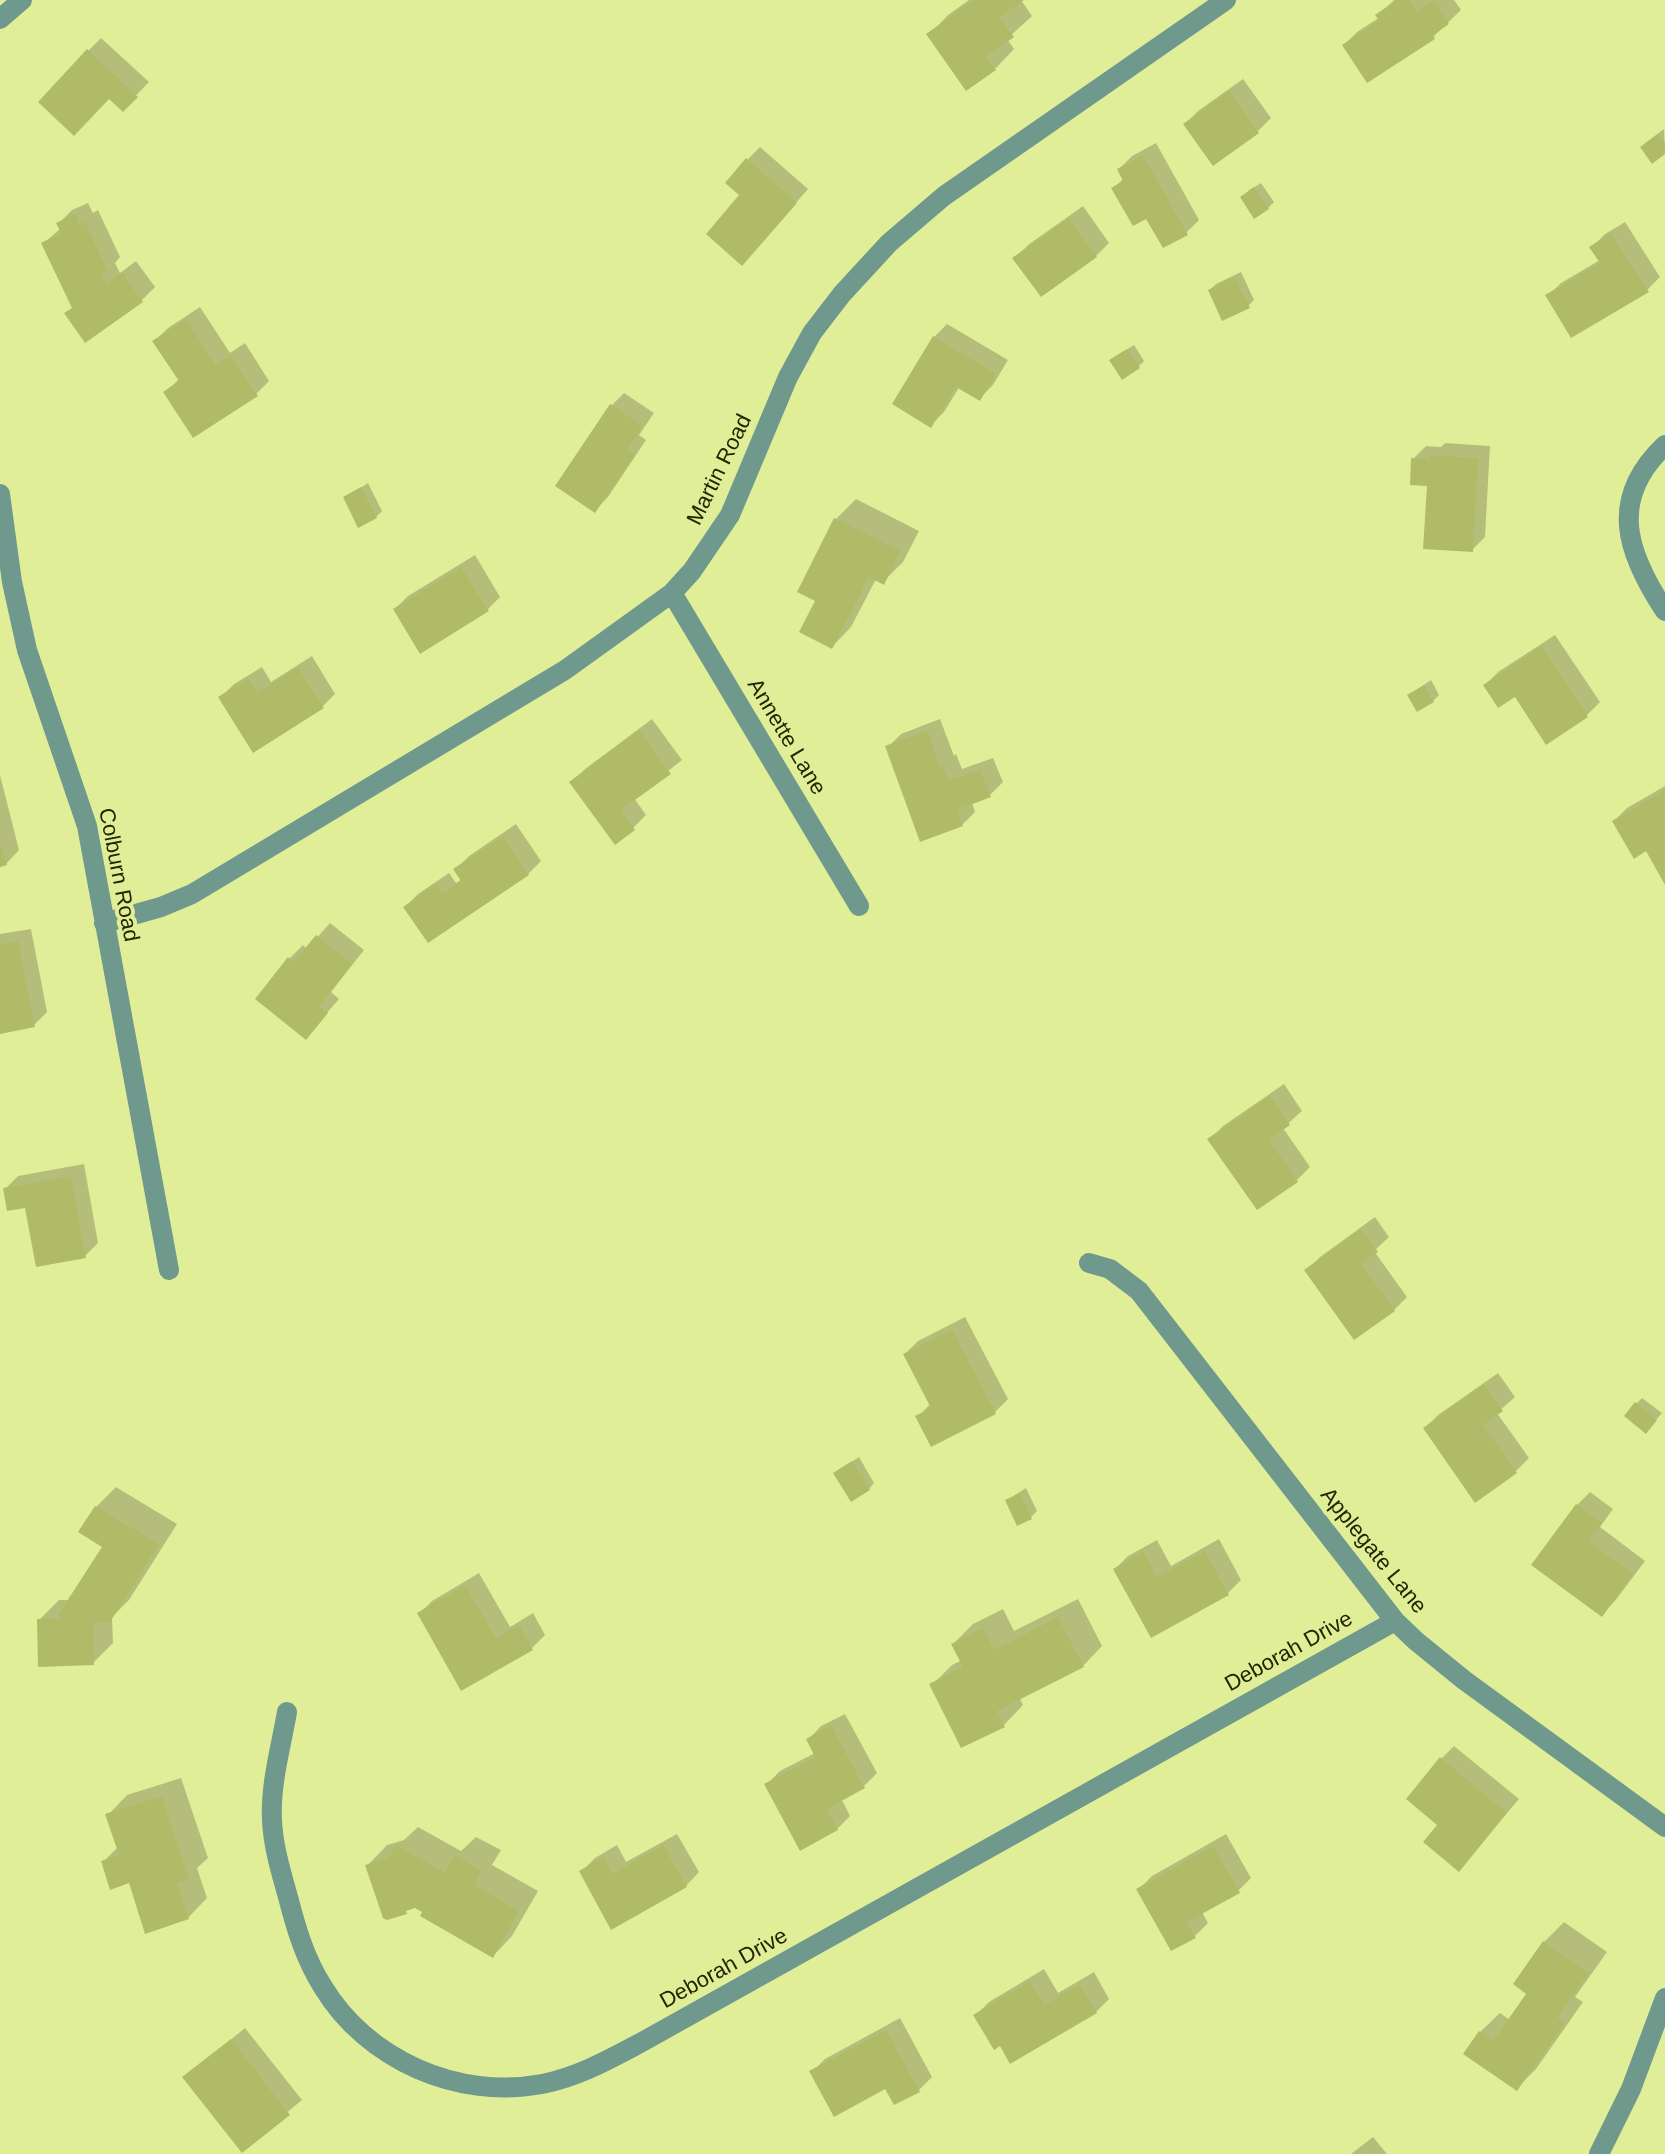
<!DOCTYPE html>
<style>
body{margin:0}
canvas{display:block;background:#e1ee98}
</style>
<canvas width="1665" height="2154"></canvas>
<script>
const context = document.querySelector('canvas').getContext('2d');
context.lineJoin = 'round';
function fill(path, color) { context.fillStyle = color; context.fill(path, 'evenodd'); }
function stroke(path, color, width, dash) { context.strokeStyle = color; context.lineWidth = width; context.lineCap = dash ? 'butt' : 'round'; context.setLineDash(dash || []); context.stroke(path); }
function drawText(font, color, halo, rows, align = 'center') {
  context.font = font + ' Helvetica,sans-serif'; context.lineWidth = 8; context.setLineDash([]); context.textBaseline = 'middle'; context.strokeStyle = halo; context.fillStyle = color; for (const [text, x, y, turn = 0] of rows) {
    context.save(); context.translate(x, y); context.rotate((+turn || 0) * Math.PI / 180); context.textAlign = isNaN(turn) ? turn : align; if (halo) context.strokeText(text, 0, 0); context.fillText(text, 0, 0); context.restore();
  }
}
fill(new Path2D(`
 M969 0H1021L1032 16 1007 39 1014 49 995 69 929 35 948 15Z
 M1394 0H1454L1461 10 1433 37 1344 45 1357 32 1380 17 1378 15Z
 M101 38 149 82 123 109 88 51Z
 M1243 79 1271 118 1258 131 1185 124 1198 111Z
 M1664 129 1665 152 1642 147 1648 141Z
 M1156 143 1199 220 1186 233 1147 216 1114 188 1124 178 1119 169 1132 156Z
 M760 147 808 189 755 250 742 195 747 160Z
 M1261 183 1274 202 1268 208 1248 191Z
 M88 203 93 213 98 210 120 257 115 263 120 273 136 261 155 287 142 300 74 307 44 243 61 228 59 223 72 210Z
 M1083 206 1109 243 1096 256 1041 295 1015 258 1028 245Z
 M1625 222 1660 277 1647 290 1548 296 1561 283 1600 260 1592 247 1605 234Z
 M1241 272 1254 300 1248 306 1210 290 1216 284Z
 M200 307 230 353 245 343 269 381 256 394 166 392 179 379 155 341 168 328Z
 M947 324 1008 360 993 385 980 398 960 386 944 412 931 425 934 337Z
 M1134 345 1144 361 1138 367 1118 355Z
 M624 393 654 413 639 435 646 440 608 497 595 510 611 406Z
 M1445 443 1490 446 1485 537 1472 550 1413 459 1426 446 1441 447Z
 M368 483 382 511 376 517 345 498Z
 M856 499 919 531 903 562 883 582 876 579 851 627 832 647 818 600 799 591 836 519Z
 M475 555 500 597 487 610 395 609 408 596Z
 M1555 635 1600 702 1587 715 1546 743 1515 695 1485 685 1498 672Z
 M312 656 335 694 322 707 221 697 234 684 262 667 271 682Z
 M1431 680 1439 695 1433 701 1409 695Z
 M652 719 682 760 634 798 646 815 633 828 572 782 585 769Z
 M940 719 954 756 956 754 962 769 993 758 1003 782 990 795 972 802 975 812 962 825 888 747 901 734Z
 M0 775 19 850 6 864 0 865Z
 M1665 786V881L1646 849 1614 821 1627 808Z
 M516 824 541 861 528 874 405 907 418 894 449 873 456 883 462 879 456 869 469 856Z
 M330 923 364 950 331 992 339 999 306 1037 258 999 290 958 303 945 307 949Z
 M31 929 47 1012 34 1025 0 1032V934Z
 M1284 1084 1302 1111 1283 1128 1310 1167 1297 1180 1258 1207 1210 1139 1223 1126Z
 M84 1164 98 1243 85 1256 5 1189 18 1176Z
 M1375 1217 1389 1237 1374 1251 1407 1297 1394 1310 1307 1270 1320 1257Z
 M965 1317 1008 1399 995 1412 932 1445 918 1417 930 1404 905 1354 918 1341Z
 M1498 1373 1515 1397 1497 1413 1529 1458 1516 1471 1475 1500 1425 1428 1438 1415Z
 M1642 1398 1662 1413 1651 1426 1636 1404Z
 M859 1457 874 1483 869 1489 835 1473Z
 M116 1487 177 1524 129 1600 112 1617 113 1643 93 1663 39 1620 59 1600H70L104 1546 96 1507Z
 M1026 1488 1037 1511 1031 1517 1007 1500Z
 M1590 1492 1613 1509 1600 1527 1645 1561 1615 1601 1602 1614 1577 1505Z
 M1219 1539 1241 1580 1228 1593 1152 1636 1115 1569 1128 1556 1157 1540 1171 1566Z
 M479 1573 510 1627 533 1613 545 1635 532 1648 462 1688 419 1614 432 1601Z
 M1078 1599 1102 1646 1083 1666 1019 1697 1023 1705 1004 1725 932 1685 952 1665 962 1660 953 1644 973 1624 1003 1609 1014 1631Z
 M845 1714 877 1773 864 1786 841 1798 850 1816 837 1829 767 1784 780 1771 815 1753 808 1740 821 1726Z
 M1454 1746 1519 1799 1459 1869 1440 1825 1441 1759Z
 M181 1778 208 1858 197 1868 207 1898 188 1918 103 1862 118 1847 108 1815 127 1795Z
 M418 1827 461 1851 476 1837 501 1850 492 1865 538 1891 512 1936 493 1956 415 1906 387 1918 368 1865 387 1845 404 1840Z
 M677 1834 699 1872 686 1886 582 1871 595 1858 617 1845 626 1862Z
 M1226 1834 1251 1878 1238 1891 1202 1912 1208 1923 1195 1936 1139 1889 1152 1876Z
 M1564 1922 1607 1952 1575 1997 1583 2002 1536 2069 1516 2089 1480 2032 1500 2013 1510 2020 1529 1993 1544 1942Z
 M1044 1969 1058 1993 1094 1972 1109 1999 1096 2012 1000 2044 976 2015 989 2002Z
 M900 2018 932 2077 919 2090 812 2072 825 2059Z
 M245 2028 302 2100 242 2150 185 2077Z
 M1373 2137 1387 2154H1351Z`), '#0003');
fill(new Path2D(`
 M974 0H1024L999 17 1014 37 986 57 996 70 966 91 926 34Z
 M1397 0H1409L1417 11 1433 1 1449 24 1433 35 1435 39 1367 83 1342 45 1379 20 1375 15Z
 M87 49 138 97 123 112 109 99 74 136 38 102Z
 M1229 91 1259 133 1213 166 1183 124Z
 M1658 134 1665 143V154L1652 164 1640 147Z
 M1143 155 1188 235 1163 248 1146 219 1133 226 1111 188 1123 181 1117 169Z
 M746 158 797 203 742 266 706 234 739 195 725 183Z
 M1254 187 1269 209 1254 219 1240 197Z
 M75 214 79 224 85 222 108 272 102 275 106 284 122 272 143 302 85 343 64 313 72 308 41 243 61 233 56 223Z
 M1069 218 1097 257 1041 297 1012 258Z
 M1611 233 1649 292 1571 338 1545 295 1600 263 1589 247Z
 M1234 277 1250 308 1222 321 1208 290Z
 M186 319 216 365 231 355 258 396 193 438 163 392 179 381 152 341Z
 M933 336 996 374 980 401 956 387 931 428 892 404Z
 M1127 349 1140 368 1122 380 1109 360Z
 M610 404 643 426 628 449 635 454 595 513 555 486Z
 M1430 455 1478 458 1473 552 1423 549 1427 486 1410 485 1411 458 1430 459Z
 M361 487 377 518 358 528 343 497Z
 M834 518 900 551 884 585 869 577 832 649 799 632 815 601 797 592Z
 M461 567 489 611 420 654 393 609Z
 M1542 646 1588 717 1546 745 1515 697 1498 708 1483 685Z
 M298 667 324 708 253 753 218 697 248 678 257 693Z
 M1424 685 1434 702 1417 712 1407 695Z
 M639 730 671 774 621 810 635 830 615 845 569 782Z
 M927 730 940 767 943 766 949 781 980 770 991 797 957 810 963 826 920 842 885 746Z
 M1665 790V885L1646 851 1634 859 1612 821Z
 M503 836 529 875 428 943 403 907 436 884 442 894 461 881 453 869Z
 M0 843 7 865 0 867Z
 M316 935 352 964 319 1006 328 1013 306 1040 255 999 288 957 294 962Z
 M18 941 35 1027 0 1034V944Z
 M1270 1096 1290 1125 1269 1140 1298 1182 1257 1210 1207 1139Z
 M71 1176 86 1258 36 1267 25 1208 7 1211 3 1188Z
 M1361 1229 1378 1252 1361 1263 1395 1311 1354 1340 1304 1270Z
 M952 1329 996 1414 931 1447 915 1416 931 1408 903 1354Z
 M1484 1384 1503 1411 1483 1425 1517 1473 1475 1503 1423 1428Z
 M1635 1402 1657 1420 1646 1434 1624 1416Z
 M852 1461 870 1490 851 1502 833 1473Z
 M1020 1493 1032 1519 1017 1526 1005 1500Z
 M1576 1504 1602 1523 1588 1541 1633 1574 1602 1617 1531 1565Z
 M95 1506 159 1544 110 1622 93 1623 94 1665 38 1667 37 1619H64L58 1615 102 1547 78 1532Z
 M1143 1551 1157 1577 1205 1551 1229 1595 1151 1638 1113 1569Z
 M465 1585 496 1638 519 1625 533 1650 461 1691 417 1613Z
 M1058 1617 1084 1667 997 1711 1005 1727 961 1748 929 1684 963 1667 951 1644 983 1628 994 1650Z
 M831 1725 865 1788 827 1809 838 1830 800 1851 764 1784 815 1757 806 1739Z
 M1440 1757 1507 1813 1459 1872 1423 1842 1437 1825 1406 1799Z
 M162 1796 189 1879 177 1883 189 1919 145 1934 129 1883 110 1890 101 1861 119 1855 105 1814Z
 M396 1845 445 1873 454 1855 482 1871 474 1885 519 1911 493 1958 420 1916 422 1912 415 1908 406 1911 407 1914 387 1920 383 1918 365 1865 389 1857Z
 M663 1845 687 1887 611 1930 579 1871 603 1857 612 1874Z
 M1213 1846 1240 1893 1187 1922 1196 1938 1171 1951 1136 1889Z
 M1543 1941 1589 1973 1557 2017 1565 2022 1517 2091 1463 2054 1479 2031 1493 2041 1526 1994 1513 1984Z
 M1030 1981 1044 2005 1080 1984 1097 2013 1010 2064 1000 2046 994 2050 973 2015Z
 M886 2030 920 2092 894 2105 885 2089 834 2117 809 2071Z
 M231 2039 290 2115 242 2153 182 2077Z`), '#afbb67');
stroke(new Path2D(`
 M0 19 22 0
 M1665 445C1608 499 1626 552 1665 611
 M0 494 12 582 27 650 87 826 169 1270
 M672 593 859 906
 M104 923 161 907 192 894 565 670 672 593 692 571 730 515 788 377 812 333 842 294 889 243 944 196 1226 0
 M1089 1263 1110 1269 1139 1291 1395 1621 1416 1641 1464 1680 1665 1827
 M287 1712C281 1747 270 1785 272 1820 273 1846 281 1872 288 1897 296 1928 305 1959 323 1987 367 2060 458 2100 542 2084 578 2077 610 2059 642 2042L1395 1621
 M1599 2154 1631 2089 1665 1998`), '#6f998d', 20);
drawText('22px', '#222603', '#e1ee98', [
 ["Martin Road",720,470,-64],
 ["Annette Lane",786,737,59],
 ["Colburn Road",118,875,79],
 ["Applegate Lane",1373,1551,51],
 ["Deborah Drive",1289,1652,-29],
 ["Deborah Drive",724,1969,-29]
]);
</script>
